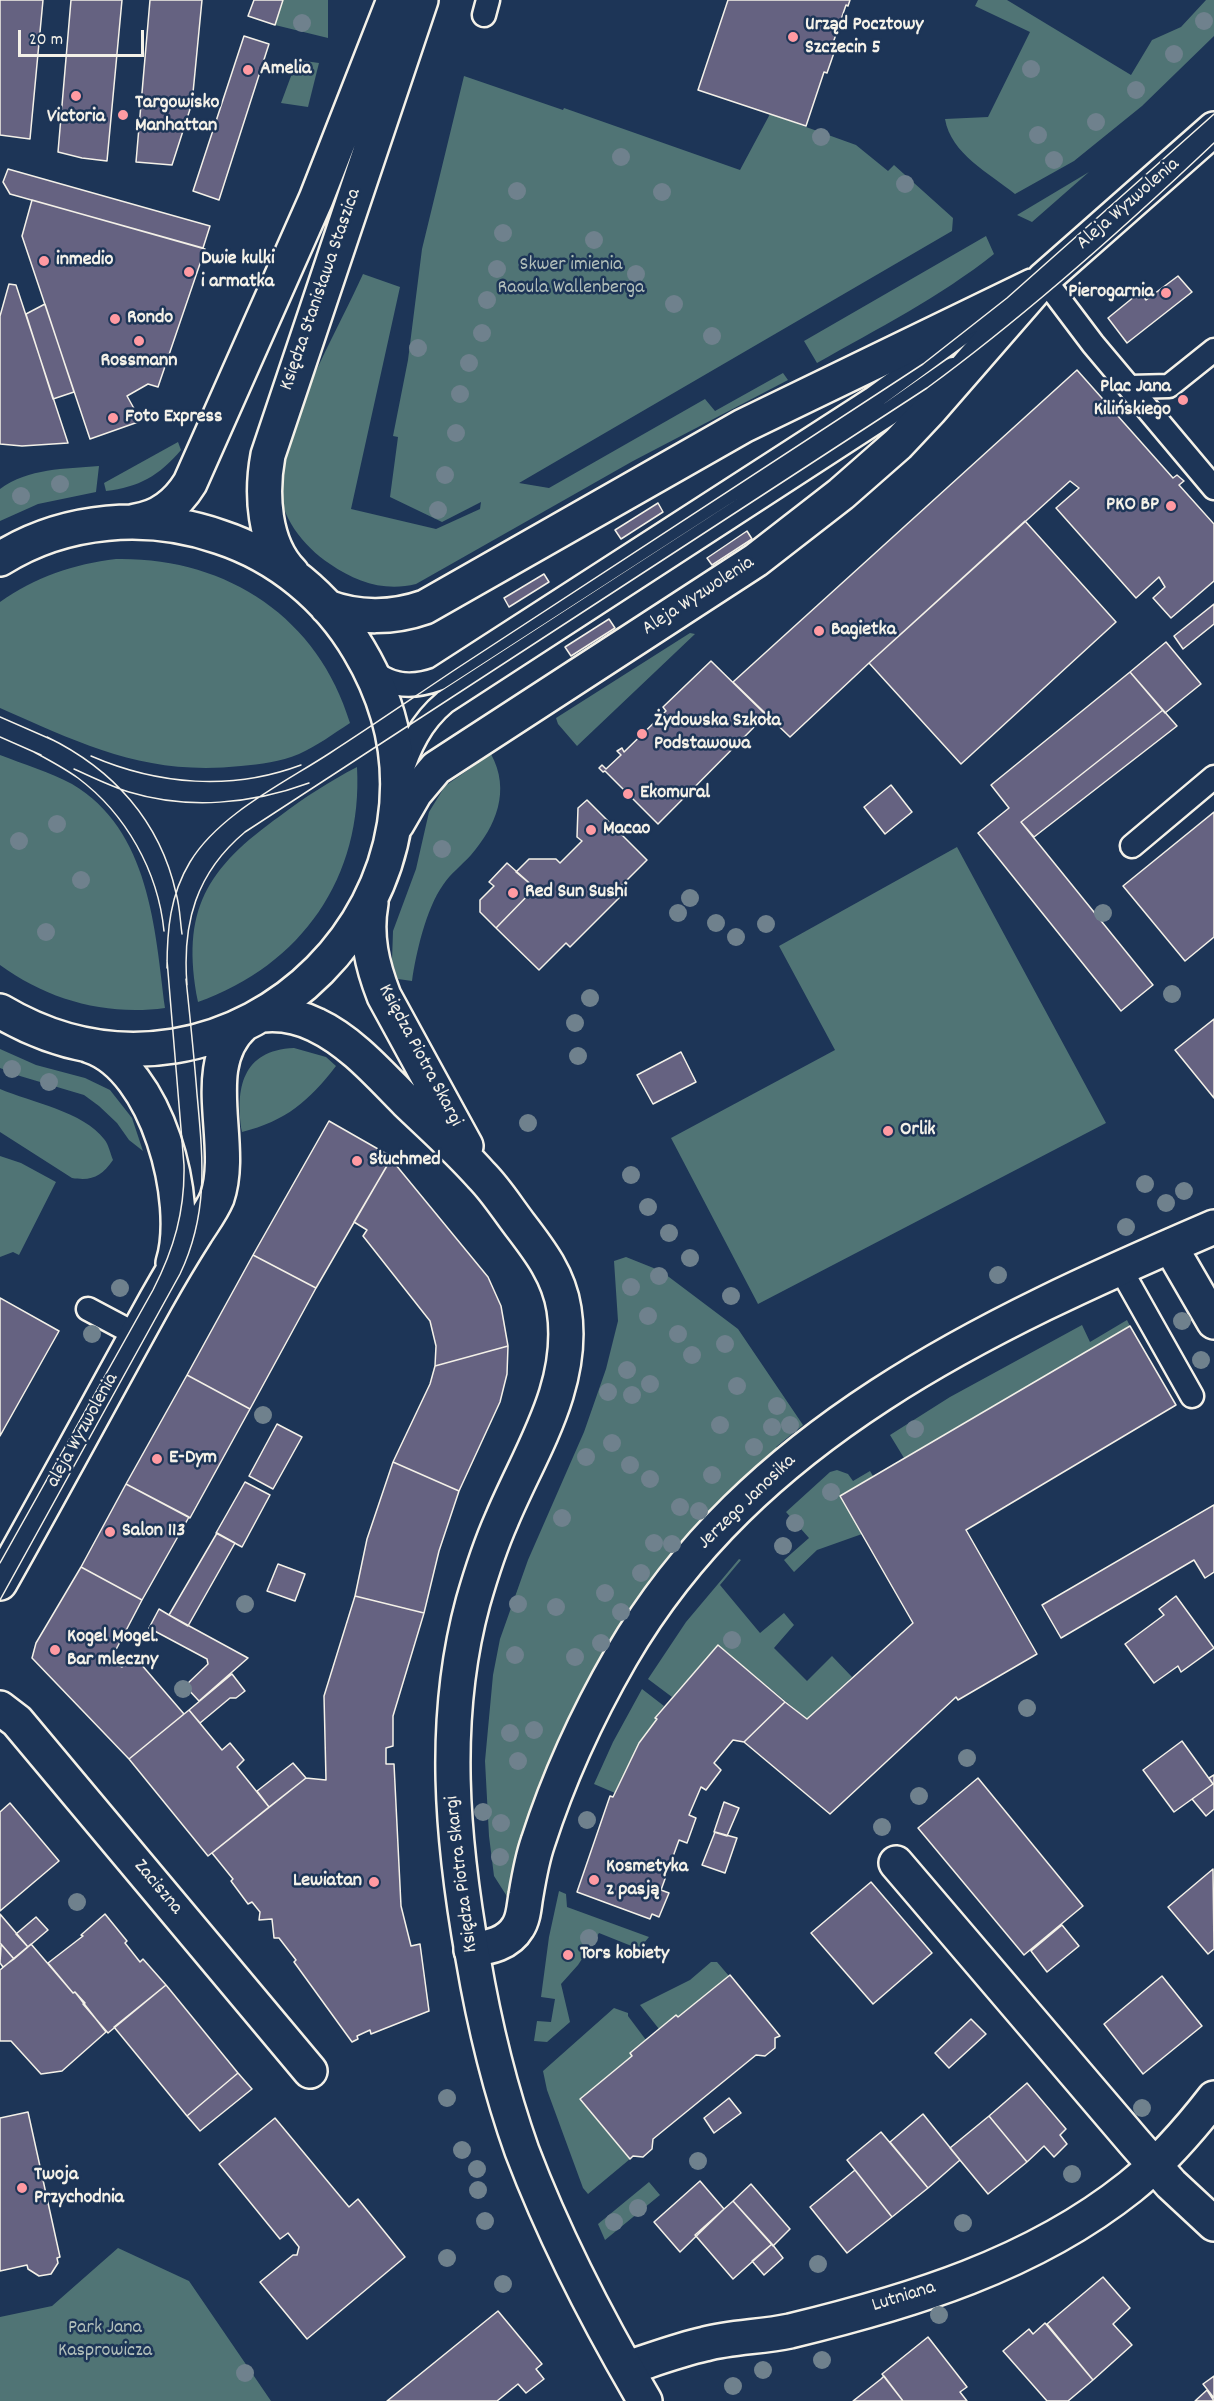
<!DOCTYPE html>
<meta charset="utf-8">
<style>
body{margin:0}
#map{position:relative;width:1214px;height:2401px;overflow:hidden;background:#1d3557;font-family:Dekko,sans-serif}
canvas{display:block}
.scale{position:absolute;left:18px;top:30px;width:126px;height:27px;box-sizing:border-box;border:3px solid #f4f1e8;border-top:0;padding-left:8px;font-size:18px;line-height:21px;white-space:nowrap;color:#f4f1e8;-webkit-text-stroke:4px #1d3557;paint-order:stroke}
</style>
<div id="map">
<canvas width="1214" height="2401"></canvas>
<div class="scale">20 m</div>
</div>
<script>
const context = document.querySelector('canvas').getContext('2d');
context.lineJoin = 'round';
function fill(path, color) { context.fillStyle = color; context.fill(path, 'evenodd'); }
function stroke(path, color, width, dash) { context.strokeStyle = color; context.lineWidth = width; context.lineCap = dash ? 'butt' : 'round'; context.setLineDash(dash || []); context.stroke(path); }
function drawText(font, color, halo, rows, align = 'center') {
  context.font = font + ' Dekko,sans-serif'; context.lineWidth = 5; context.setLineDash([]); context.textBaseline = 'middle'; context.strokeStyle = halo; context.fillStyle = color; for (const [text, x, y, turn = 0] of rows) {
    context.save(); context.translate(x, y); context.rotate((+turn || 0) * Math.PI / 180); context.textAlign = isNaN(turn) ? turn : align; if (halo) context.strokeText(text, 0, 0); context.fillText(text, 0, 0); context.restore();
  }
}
fill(new Path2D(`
 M283 0H328V38L275 25Z
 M978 0H1007L1131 75 1152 40 1181 27 1206 0H1214V36L1142 106 1074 161 1015 194C989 173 951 154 945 119L988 117 1030 32 975 6Z
 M297 60 319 63 308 107 281 103Z
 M464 76 563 110 564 108 740 170 770 114 856 145 888 171 894 165 953 218 952 231 519 483 549 488 705 399 715 411 783 373 788 380 633 461 416 584C385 592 356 582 330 564 303 546 279 516 279 481 279 473 283 463 285 455 300 394 337 331 363 274L400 287 351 509 436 529 480 509 481 502 442 522 390 497 398 437 393 436 408 360 422 249Z
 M1089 172 1032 222 1017 215Z
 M986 236 994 254C940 297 877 329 817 363L804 341Z
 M178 442 181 450C159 476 139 487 106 491L104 483Z
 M99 466 96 492 38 504 0 521V489C29 468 64 469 99 466Z
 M116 559C225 557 318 616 350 723 333 734 317 746 299 754 280 762 261 764 241 766 146 776 84 745 0 708V602C35 577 74 564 116 559Z
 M690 633 695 634 577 746 558 724 556 718Z
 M491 754C511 791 496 826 471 855 462 865 450 874 443 885 426 909 416 953 412 981L398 979 392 961 393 931 416 869 429 812 445 786Z
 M0 755C23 764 50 772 72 784 150 830 155 929 165 1008 106 1016 48 1000 0 965Z
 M357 767C363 877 302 965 198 1002 180 910 207 868 280 816 305 797 330 781 357 767Z
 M957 847 1106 1123 758 1304 671 1138 835 1050 779 946Z
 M294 1048 326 1057 336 1066C309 1101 286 1121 242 1132 235 1089 242 1050 294 1048Z
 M0 1049 36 1065 85 1078 110 1090 132 1118 143 1151 129 1140 117 1123 99 1106 84 1095 20 1076 0 1068Z
 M0 1089C31 1102 84 1112 104 1139 109 1145 110 1153 113 1160 101 1177 92 1181 72 1178L0 1132Z
 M0 1156 21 1163 56 1182 19 1255 13 1252 0 1257Z
 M626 1257 661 1271 738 1329 803 1425 776 1447 781 1454 692 1543 508 1898 494 1876 489 1836 485 1761 493 1675 500 1639 528 1560 584 1432 606 1369 618 1321 614 1261Z
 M1127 1320 1130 1326 904 1458 890 1435 950 1397 1082 1325 1090 1342Z
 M837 1470 848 1474 853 1481 870 1471 873 1476 840 1496 862 1534 817 1550 794 1572 784 1560 809 1538 786 1512 830 1472Z
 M739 1559 741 1560 720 1585 760 1633 784 1613 794 1625 774 1648 807 1681 832 1656 852 1677 807 1719 718 1645 672 1697 648 1679 686 1622Z
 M642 1689 664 1706 655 1717 657 1719 639 1743 615 1793 594 1784 613 1742Z
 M559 1891 566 1894 567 1907 649 1937 639 1949 599 1933 578 1965 561 1984 570 2022 547 2042 534 2041 537 2021 551 2022 555 1999 541 1997 549 1937Z
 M711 1962H717L729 1976 678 2017 676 2015 659 2029 640 2005 690 1980Z
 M614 2008 628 2013V2016L646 2040 630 2053 632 2056 580 2099 630 2159 588 2194 583 2188 547 2090 543 2071Z
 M649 2182 660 2195 605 2240 598 2224Z
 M118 2248 189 2281 271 2401H0V2317L52 2306Z`), '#507475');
const building = new Path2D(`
 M0 0H43L30 139 0 135Z
 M71 0H122L107 161 82 158 58 152Z
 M150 0H202L192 103 172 165 136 162Z
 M254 0H283L275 25 248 16Z
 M728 0H850L848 6 846 5 832 46 836 47 827 73 824 72 806 126 698 90Z
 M244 36 269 44 219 200 193 191Z
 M8 169 210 226 203 248 10 194 3 182Z
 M32 200 205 249 158 387 148 384 127 396 141 421 90 439 22 236Z
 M1178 276 1192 292 1127 343 1108 318 1140 292 1146 300Z
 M9 284 16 285 68 443 22 446 0 444V316Z
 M45 304 74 392 53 399 26 314Z
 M1077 370 1173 478 1177 475 1184 481 1179 485 1214 524V581L1171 618 1153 598 1165 587 1159 577 1136 598 1056 508 1079 488 1070 481 869 663 790 737 733 682Z
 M658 503 663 512 621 539 615 530Z
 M1025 521 1116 622 961 764 869 663Z
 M747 531 752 539 712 565 707 558Z
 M544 574 549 582 509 607 504 598Z
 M1214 604V624L1183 649 1174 636Z
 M609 619 615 628 571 656 565 647Z
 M1166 642 1201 684 1165 713 1130 672Z
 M711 661 766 715 658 824 605 771 603 772 599 768 602 765 606 769 621 755 617 751 622 748 624 752 666 711 663 707Z
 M1130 672 1163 710 1021 822 1153 985 1121 1011 978 833 1009 808 991 785Z
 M1163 710 1177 726 1034 837 1021 822Z
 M891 785 912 812 885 834 864 807Z
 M587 800 647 860 620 887 625 892 570 947 566 943 539 970 496 928 535 888 516 872 529 859H556L560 863 582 841 577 837 578 808Z
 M1214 812V937L1185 961 1123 886Z
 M507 863 535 888 496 928 480 912V900L494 886 489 882Z
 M1214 1019V1098L1175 1050Z
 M681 1052 696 1082 653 1104 637 1075Z
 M329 1121 392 1157 316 1288 253 1255Z
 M391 1159 488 1277 501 1306 508 1346 435 1366 436 1346 430 1321 363 1236 367 1230 354 1222Z
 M253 1255 316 1288 250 1409 187 1375Z
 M0 1298 59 1331 0 1436Z
 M1130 1326 1176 1405 966 1530 1037 1654 958 1700 956 1697 830 1814 744 1742 785 1702 807 1719 913 1623 840 1496Z
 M508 1346 507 1374 500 1402 459 1491 393 1462 430 1384 435 1366Z
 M187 1375 250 1409 190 1518 126 1484Z
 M277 1424 302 1437 273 1489 249 1476Z
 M393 1462 459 1491 439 1551 424 1613 355 1596 367 1539Z
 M245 1482 270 1495 242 1547 216 1533Z
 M126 1484 189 1517 142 1600 81 1567Z
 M1214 1505V1572L1205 1578 1194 1560 1061 1638 1042 1605Z
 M217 1533 235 1543 188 1626 169 1615Z
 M278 1564 305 1574 295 1601 267 1591Z
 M81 1567 142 1600 110 1661 122 1667 127 1661 129 1663 134 1656 184 1714 129 1759 32 1658 36 1643Z
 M355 1596 424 1613 393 1716V1746L386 1748V1764H394L401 1906 411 1946 420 1944 429 2011 371 2034 370 2030 357 2036 358 2039 352 2042 294 1962 296 1960 279 1938H274L272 1919 259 1920 260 1912 252 1902 248 1904 231 1881 233 1879 212 1853 306 1778 326 1780 324 1696Z
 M1176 1596 1214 1648 1181 1672 1178 1666 1154 1683 1125 1644 1164 1615 1159 1609Z
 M159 1609 169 1615 248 1658 199 1701 185 1686 208 1664 207 1659 149 1628Z
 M718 1645 785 1702 744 1742 733 1740 714 1763 721 1770 706 1790 701 1787 689 1815 696 1818 687 1843 679 1840 661 1890 669 1893 659 1917 652 1914 650 1919 577 1892 610 1796 613 1797 639 1743 657 1719 655 1718Z
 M232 1674 245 1691 236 1698H230L200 1723 189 1710Z
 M189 1710 222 1750 230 1743 244 1760 237 1767 269 1807 208 1856 129 1759Z
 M1182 1741 1213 1784 1174 1812 1143 1770Z
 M293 1763 306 1778 269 1807 257 1791Z
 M1214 1775V1809L1206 1816 1192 1799 1213 1784 1209 1778Z
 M978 1778 1083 1906 1024 1955 918 1828Z
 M724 1802 739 1808 727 1836 714 1832Z
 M10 1803 59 1861 0 1911V1812Z
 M715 1832 737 1838 725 1873 702 1865Z
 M1213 1869 1214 1949 1208 1954 1168 1907Z
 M871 1882 932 1953 873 2004 811 1933Z
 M0 1914 28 1947 14 1959 0 1943Z
 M105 1914 127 1941 125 1943 140 1962 143 1959 166 1985 108 2033 83 2004 85 2003 75 1992 73 1993 48 1963 83 1936 81 1935Z
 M36 1917 48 1930 28 1947 16 1934Z
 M1062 1925 1079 1946 1047 1972 1031 1951Z
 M1 1944 14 1959 3 1967 0 1963Z
 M31 1944 73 1993 75 1992 106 2032 62 2071 41 2074 11 2041H0V1970Z
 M730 1975 780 2036 775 2038V2048L765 2056 756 2055 653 2139 652 2149 643 2157 633 2156 630 2159 580 2099 632 2056 630 2053 659 2029 676 2015 678 2017Z
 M1162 1976 1202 2026 1143 2074 1104 2024Z
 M166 1985 238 2073 187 2116 114 2027Z
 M971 2019 986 2034 949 2068 935 2053Z
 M238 2073 252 2089 200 2131 187 2116Z
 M1027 2083 1066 2129 1060 2135 1067 2144 1054 2157 1044 2146 1027 2162 989 2116Z
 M729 2098 741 2113 714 2133 704 2118Z
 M28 2112 60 2257 57 2258 58 2263 51 2274 39 2276 28 2269 27 2265 0 2271V2118Z
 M923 2114 960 2160 928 2188 890 2142Z
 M989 2116 1027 2162 988 2194 950 2148Z
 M275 2118 349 2207 358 2199 405 2257 307 2339 260 2282 293 2255H297L299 2247 288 2233 280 2239 219 2164Z
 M881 2132 928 2188 892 2217 847 2160Z
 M855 2170 892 2217 847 2253 810 2207Z
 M700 2181 724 2209 680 2252 654 2222Z
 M751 2184 790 2229 773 2246 733 2201Z
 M733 2201 772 2244 733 2279 695 2235Z
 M772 2244 783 2258 764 2275 752 2261Z
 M1103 2277 1130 2308 1113 2324 1132 2345 1093 2380 1047 2324Z
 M498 2311 542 2364 536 2369 544 2379 526 2393 518 2384 497 2401H387Z
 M1045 2323 1093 2380 1068 2401H1047L1003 2351 1029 2329 1033 2334Z
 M928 2337 967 2387 960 2392 967 2401H903L882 2374Z
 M884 2376 903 2401H853L881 2379Z
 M1214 2376V2398L1203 2384Z
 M1207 2390 1214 2401H1195Z`);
fill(building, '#656281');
stroke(building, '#f4f1e8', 1.5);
const service = new Path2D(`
 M484 15 488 0
 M1044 279 1093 344 1214 488
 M1130 387 1169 386 1214 350
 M368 666C388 688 413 688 438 679L872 399 973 325
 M400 777C409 747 421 722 445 702L890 413 953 369
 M1132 846 1214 777
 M1120 1268 1192 1396
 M88 1309 137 1335`);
const minor = new Path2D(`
 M1170 1246 1214 1322
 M0 1708 17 1721 310 2071
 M896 1863 1135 2143 1171 2184 1214 2224
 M471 1950C490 1947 508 1944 518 1927 524 1918 524 1905 526 1895 529 1877 532 1859 538 1842 559 1777 587 1716 621 1657 751 1433 986 1325 1214 1227
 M627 2368C652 2360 678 2350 705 2344 732 2337 762 2337 790 2331 910 2302 1032 2265 1130 2187 1161 2162 1190 2129 1214 2098`);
const tertiary = new Path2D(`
 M135 521C159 518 177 504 190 483L316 199 394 0
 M0 559C65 518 148 512 220 537 278 556 328 597 359 650 498 883 234 1150 0 1011
 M292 573C263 544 261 493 268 455L421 0
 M327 607C358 619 394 618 425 607L743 426 1032 286
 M397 824 415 793 436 768 756 560 841 494 898 444 930 410 1044 279 1214 129
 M371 903C365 936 372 965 384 996L466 1146
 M262 1015C281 1013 300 1017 316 1025 352 1042 380 1075 407 1102 432 1126 458 1149 481 1175 496 1190 507 1208 520 1225 540 1251 559 1276 564 1309 576 1386 530 1452 502 1519 490 1546 481 1574 473 1602 441 1720 452 1840 473 1958 484 2023 500 2089 522 2151 555 2238 598 2321 645 2401
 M90 1046C157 1068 192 1202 173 1263
 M0 1583C53 1489 104 1394 156 1300 169 1277 182 1255 196 1233 203 1222 212 1210 217 1198 236 1143 196 1066 244 1024`);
stroke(service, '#f4f1e8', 27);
stroke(minor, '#f4f1e8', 38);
stroke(tertiary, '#f4f1e8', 38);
stroke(service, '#1d3557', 22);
stroke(minor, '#1d3557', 33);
stroke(tertiary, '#1d3557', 33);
stroke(new Path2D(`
 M0 717 55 741
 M0 737 41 755
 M47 737C113 769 160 821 176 893 180 907 180 920 182 934
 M34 752C49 760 64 768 78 778 126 814 158 871 164 931
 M91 756C158 785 232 791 301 765
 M74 769C92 777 110 786 129 792 188 810 252 804 309 783
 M167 968C167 930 170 895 190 862 219 814 284 783 330 753 372 726 414 697 456 669L923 364 1007 298 1214 114
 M187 985C182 923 196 873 245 832L927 388C1028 314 1123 229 1214 143
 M0 1563 153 1290C174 1249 185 1211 184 1165L167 960
 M0 1600 180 1274C209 1213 203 1159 197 1094 194 1055 190 1017 186 979`), '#f4f1e8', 1.5);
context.fillStyle = '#6f818d';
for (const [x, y] of [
 [1204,21],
 [302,23],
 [1174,54],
 [1031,69],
 [1136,90],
 [1096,122],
 [1038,135],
 [821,137],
 [621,157],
 [1054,160],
 [905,184],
 [517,191],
 [662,192],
 [503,233],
 [594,240],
 [497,269],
 [636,274],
 [487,300],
 [674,304],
 [482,333],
 [712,336],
 [418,348],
 [469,363],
 [460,394],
 [456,433],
 [445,475],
 [60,484],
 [21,496],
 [438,510],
 [57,824],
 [19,841],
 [442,849],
 [81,880],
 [690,898],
 [678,913],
 [1103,913],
 [716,923],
 [766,924],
 [46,932],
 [736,937],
 [1172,994],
 [590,998],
 [575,1023],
 [578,1056],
 [12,1069],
 [49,1082],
 [528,1123],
 [631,1175],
 [1145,1184],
 [1184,1191],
 [1166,1203],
 [648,1207],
 [1126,1227],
 [669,1233],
 [690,1258],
 [998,1275],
 [659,1276],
 [631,1287],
 [120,1288],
 [731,1296],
 [648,1316],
 [1182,1321],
 [92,1334],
 [678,1334],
 [725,1344],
 [692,1355],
 [1201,1360],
 [627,1370],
 [650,1384],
 [737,1386],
 [608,1392],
 [632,1395],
 [777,1406],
 [263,1415],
 [720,1425],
 [790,1425],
 [772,1427],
 [915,1429],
 [612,1443],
 [754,1447],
 [586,1457],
 [630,1465],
 [712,1475],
 [650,1479],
 [831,1492],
 [680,1507],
 [699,1511],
 [562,1518],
 [795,1523],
 [654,1543],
 [672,1544],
 [783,1546],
 [641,1573],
 [605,1593],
 [245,1604],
 [518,1604],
 [556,1607],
 [621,1612],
 [732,1640],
 [601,1643],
 [515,1655],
 [575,1657],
 [183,1689],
 [1027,1708],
 [534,1730],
 [510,1733],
 [967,1758],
 [518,1761],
 [919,1796],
 [483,1812],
 [587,1820],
 [501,1823],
 [882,1827],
 [500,1857],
 [77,1902],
 [589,1938],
 [447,2098],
 [1142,2108],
 [462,2150],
 [698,2161],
 [477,2169],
 [1072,2174],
 [478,2190],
 [638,2208],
 [485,2221],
 [614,2222],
 [963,2223],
 [447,2258],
 [818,2264],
 [503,2284],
 [939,2315],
 [822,2360],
 [763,2370],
 [245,2373],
 [733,2386]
]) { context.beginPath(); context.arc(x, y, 9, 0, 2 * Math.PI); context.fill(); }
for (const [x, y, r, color] of [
 [793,37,6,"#ff9aa2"],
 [248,70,6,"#ff9aa2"],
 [76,96,6,"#ff9aa2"],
 [123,115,6,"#ff9aa2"],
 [44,261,6,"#ff9aa2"],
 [189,272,6,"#ff9aa2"],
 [1166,293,6,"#ff9aa2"],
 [115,319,6,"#ff9aa2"],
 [139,341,6,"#ff9aa2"],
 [1183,400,6,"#ff9aa2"],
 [113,418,6,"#ff9aa2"],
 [1171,506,6,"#ff9aa2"],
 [819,631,6,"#ff9aa2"],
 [642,734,6,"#ff9aa2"],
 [628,794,6,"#ff9aa2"],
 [591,830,6,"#ff9aa2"],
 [513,893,6,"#ff9aa2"],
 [888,1131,6,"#ff9aa2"],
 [357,1161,6,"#ff9aa2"],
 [157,1459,6,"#ff9aa2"],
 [110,1532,6,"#ff9aa2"],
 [55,1650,6,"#ff9aa2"],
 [594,1880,6,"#ff9aa2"],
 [374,1882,6,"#ff9aa2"],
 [568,1955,6,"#ff9aa2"],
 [22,2188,6,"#ff9aa2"]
]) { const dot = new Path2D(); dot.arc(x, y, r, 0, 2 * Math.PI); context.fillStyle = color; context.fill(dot); stroke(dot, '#1d3557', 2); }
drawText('bold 20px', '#f4f1e8', '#1d3557', [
 ["Urząd Pocztowy",805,26],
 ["Szczecin 5",805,49],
 ["Amelia",260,70],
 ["Targowisko",135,104],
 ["Manhattan",135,127],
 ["Victoria",76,118,"center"],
 ["Dwie kulki",201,260],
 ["i armatka",201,283],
 ["inmedio",56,261],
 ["Pierogarnia",1154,293,"right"],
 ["Rondo",127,319],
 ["Rossmann",139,362,"center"],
 ["Plac Jana",1171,388,"right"],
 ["Kilińskiego",1171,411,"right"],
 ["Foto Express",125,418],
 ["PKO BP",1159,506,"right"],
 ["Bagietka",831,631],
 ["Żydowska Szkoła",654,722],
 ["Podstawowa",654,745],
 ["Ekomural",640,794],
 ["Macao",603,830],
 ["Red Sun Sushi",525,893],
 ["Orlik",900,1131],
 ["Słuchmed",369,1161],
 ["E-Dym",169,1459],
 ["Salon 113",122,1532],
 ["Kogel Mogel.",67,1638],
 ["Bar mleczny",67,1661],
 ["Kosmetyka",606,1868],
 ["z pasją",606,1891],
 ["Lewiatan",362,1882,"right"],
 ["Tors kobiety",580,1955],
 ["Twoja",34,2176],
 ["Przychodnia",34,2199]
], 'left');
drawText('20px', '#f4f1e8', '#1d3557', [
 ["Aleja Wyzwolenia",1129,205,-41],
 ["Księdza Stanisława Staszica",322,290,-71],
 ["Aleja Wyzwolenia",699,597,-33],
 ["Księdza Piotra Skargi",419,1056,62],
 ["aleja Wyzwolenia",84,1431,-61],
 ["Jerzego Janosika",748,1503,-44],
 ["Księdza Piotra Skargi",463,1874,-97],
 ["Zaciszna",157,1888,50],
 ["Lutniana",904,2298,-17]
]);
drawText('20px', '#b2bfba', '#1d3557', [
 ["Skwer imienia",571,266],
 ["Raoula Wallenberga",571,289],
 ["Park Jana",105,2329],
 ["Kasprowicza",105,2352]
]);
</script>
